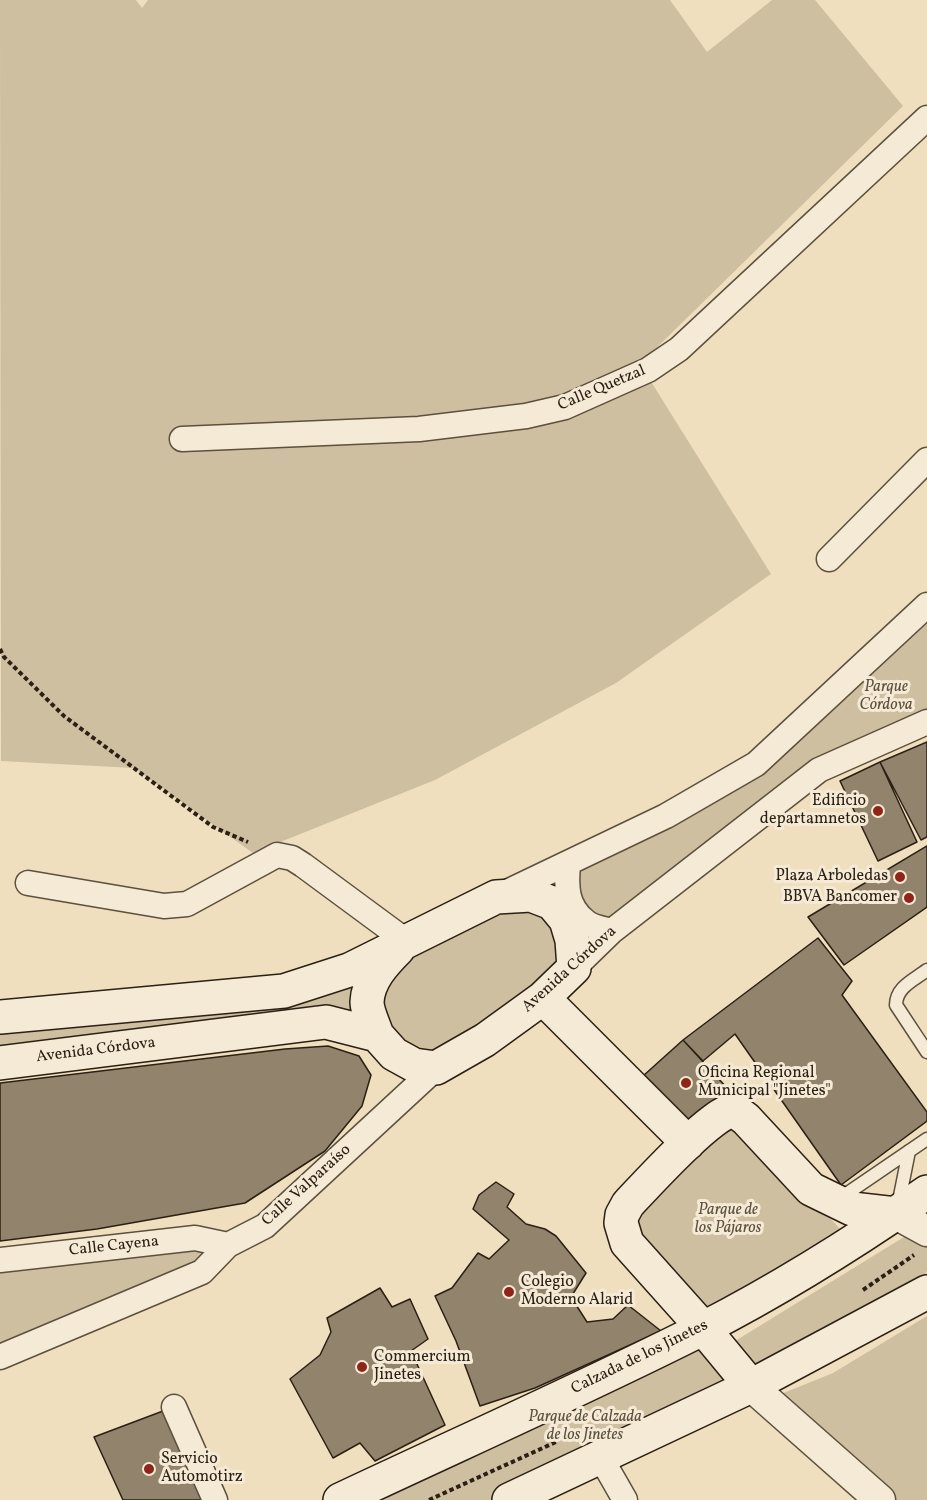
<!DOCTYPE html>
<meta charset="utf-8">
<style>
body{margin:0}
canvas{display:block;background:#efdfbe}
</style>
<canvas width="927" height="1500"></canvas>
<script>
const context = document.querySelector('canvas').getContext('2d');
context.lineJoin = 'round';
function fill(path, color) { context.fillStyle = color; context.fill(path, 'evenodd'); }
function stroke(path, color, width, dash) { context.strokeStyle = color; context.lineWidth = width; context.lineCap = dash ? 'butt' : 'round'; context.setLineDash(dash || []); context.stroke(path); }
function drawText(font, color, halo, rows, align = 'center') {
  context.font = font + ' Vollkorn,serif'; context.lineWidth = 6; context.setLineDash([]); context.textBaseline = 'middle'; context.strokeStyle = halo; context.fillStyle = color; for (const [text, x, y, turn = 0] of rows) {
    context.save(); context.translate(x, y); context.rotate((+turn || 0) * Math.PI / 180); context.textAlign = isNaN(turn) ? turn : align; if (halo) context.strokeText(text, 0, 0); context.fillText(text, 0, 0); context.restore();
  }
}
fill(new Path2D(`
 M0 0H136L142 8 148 0H670L707 52 772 0H815L903 106 640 364 771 574 616 683 435 780 253 853 134 768 1 761Z
 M927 608V720L819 769 611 928 588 920 570 867 758 766Z
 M502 908 547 912 570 968 434 1063 382 1032 381 975 411 948Z
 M367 967 361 1017 0 1053V1023Z
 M733 1113 841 1230 703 1316 630 1222Z
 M911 1236 927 1246V1271L925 1275 746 1377 727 1346 904 1237Z
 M220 1247 197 1269 0 1350V1263Z
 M927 1316V1500H890L776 1396 833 1373Z
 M695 1339 738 1387 503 1500H350Z`), '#cebfa1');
const building = new Path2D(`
 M927 742V837L921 840 880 762Z
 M880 762 917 842 878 861 840 781Z
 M927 846V907L844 965 808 917Z
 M818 938 852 981 842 995 927 1112V1121L841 1185 735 1034 703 1061 683 1040Z
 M683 1040 728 1089 689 1126 643 1076Z
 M328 1046 359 1056 371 1075 362 1106 325 1151 245 1203 97 1229 0 1241V1083L285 1049Z
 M496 1182 514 1194 507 1207 526 1224 545 1229 556 1236 586 1273 571 1297 587 1322 613 1319 628 1305 661 1331 535 1388 480 1406 456 1341 435 1296 452 1288 478 1253 489 1259 509 1240 473 1209 479 1195Z
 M380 1288 392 1307 410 1299 428 1339 411 1351 445 1425 375 1461 360 1443 333 1458 290 1379 320 1355 331 1332 327 1318Z
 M163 1411 203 1500H123L94 1437Z`);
fill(building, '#91836c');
stroke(building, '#2b2014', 1.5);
const service = new Path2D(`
 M927 970C914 980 896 987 896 1005L927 1052
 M839 1199 927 1139
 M898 1206 909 1151`);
const minor = new Path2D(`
 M182 439 419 429 526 416 565 407 648 370 679 349 927 118
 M829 559 927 460
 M568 865C566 886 566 906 585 921 591 927 604 929 612 931
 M28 883 164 906 187 904 277 855 292 858 303 865 406 941
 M507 892 666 816 756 764 927 605
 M574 968 612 931 819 770 927 722
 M0 1260 195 1238 228 1245
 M0 1357 202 1272 228 1245 265 1226 436 1068
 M174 1407 215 1500
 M601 1458 625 1500`);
const tertiary = new Path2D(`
 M896 1214 927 1231
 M751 1386 880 1500`);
const secondary = new Path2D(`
 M543 998 688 1143
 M0 1017 284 991 349 970 496 897 531 895 552 903 566 920 572 940 574 968 543 998 485 1040 436 1068 414 1065 394 1054 377 1035 326 1022 0 1063
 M377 1035C374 1025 367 1012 367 1002 368 980 384 963 398 949
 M751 1386 703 1328 627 1243 621 1223 622 1215 628 1204C645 1186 713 1111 734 1110L746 1119 811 1189 852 1209 896 1214
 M340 1500C461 1443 583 1389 702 1329 780 1289 855 1242 927 1192
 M509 1500 751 1386 927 1292`);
stroke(service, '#5c503e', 15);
stroke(minor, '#5c503e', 27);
stroke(tertiary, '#5c503e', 33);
stroke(secondary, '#2b2014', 36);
stroke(new Path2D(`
 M0 649 4 657 64 716 213 827 248 842
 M863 1290 914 1255
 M429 1500 558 1441`), '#2b2014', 4, [4.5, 3]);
stroke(service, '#f5ead5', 12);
stroke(minor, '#f5ead5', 24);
stroke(tertiary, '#f5ead5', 30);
stroke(secondary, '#f5ead5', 33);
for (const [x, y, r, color] of [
 [878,811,6,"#8f2418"],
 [900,877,6,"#8f2418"],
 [909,898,6,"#8f2418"],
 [686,1083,6,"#8f2418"],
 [509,1292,6,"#8f2418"],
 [362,1367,6,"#8f2418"],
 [149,1469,6,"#8f2418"]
]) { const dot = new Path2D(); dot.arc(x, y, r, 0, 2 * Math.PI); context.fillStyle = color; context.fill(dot); stroke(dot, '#f5ead5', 2); }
drawText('16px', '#2b2014', '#f5ead5', [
 ["Calle Quetzal",602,389,-23],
 ["Avenida Córdova",570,970,-42],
 ["Avenida Córdova",96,1051,-7],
 ["Calle Valparaíso",307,1186,-42],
 ["Calle Cayena",114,1247,-6],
 ["Calzada de los Jinetes",640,1358,-26]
]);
drawText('italic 16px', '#5c503e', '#f5ead5', [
 ["Parque",886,688],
 ["Córdova",886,706],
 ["Parque de",728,1211],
 ["los Pájaros",728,1229],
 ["Parque de Calzada",585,1418],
 ["de los Jinetes",585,1436]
]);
drawText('16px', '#2b2014', '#f5ead5', [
 ["Edificio",866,802,"right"],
 ["departamnetos",866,820,"right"],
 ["Plaza Arboledas",888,877,"right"],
 ["BBVA Bancomer",897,898,"right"],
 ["Oficina Regional",698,1074],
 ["Municipal \"Jinetes\"",698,1092],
 ["Colegio",521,1283],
 ["Moderno Alarid",521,1301],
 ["Commercium",374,1358],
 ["Jinetes",374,1376],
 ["Servicio",161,1460],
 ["Automotirz",161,1478]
], 'left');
</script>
